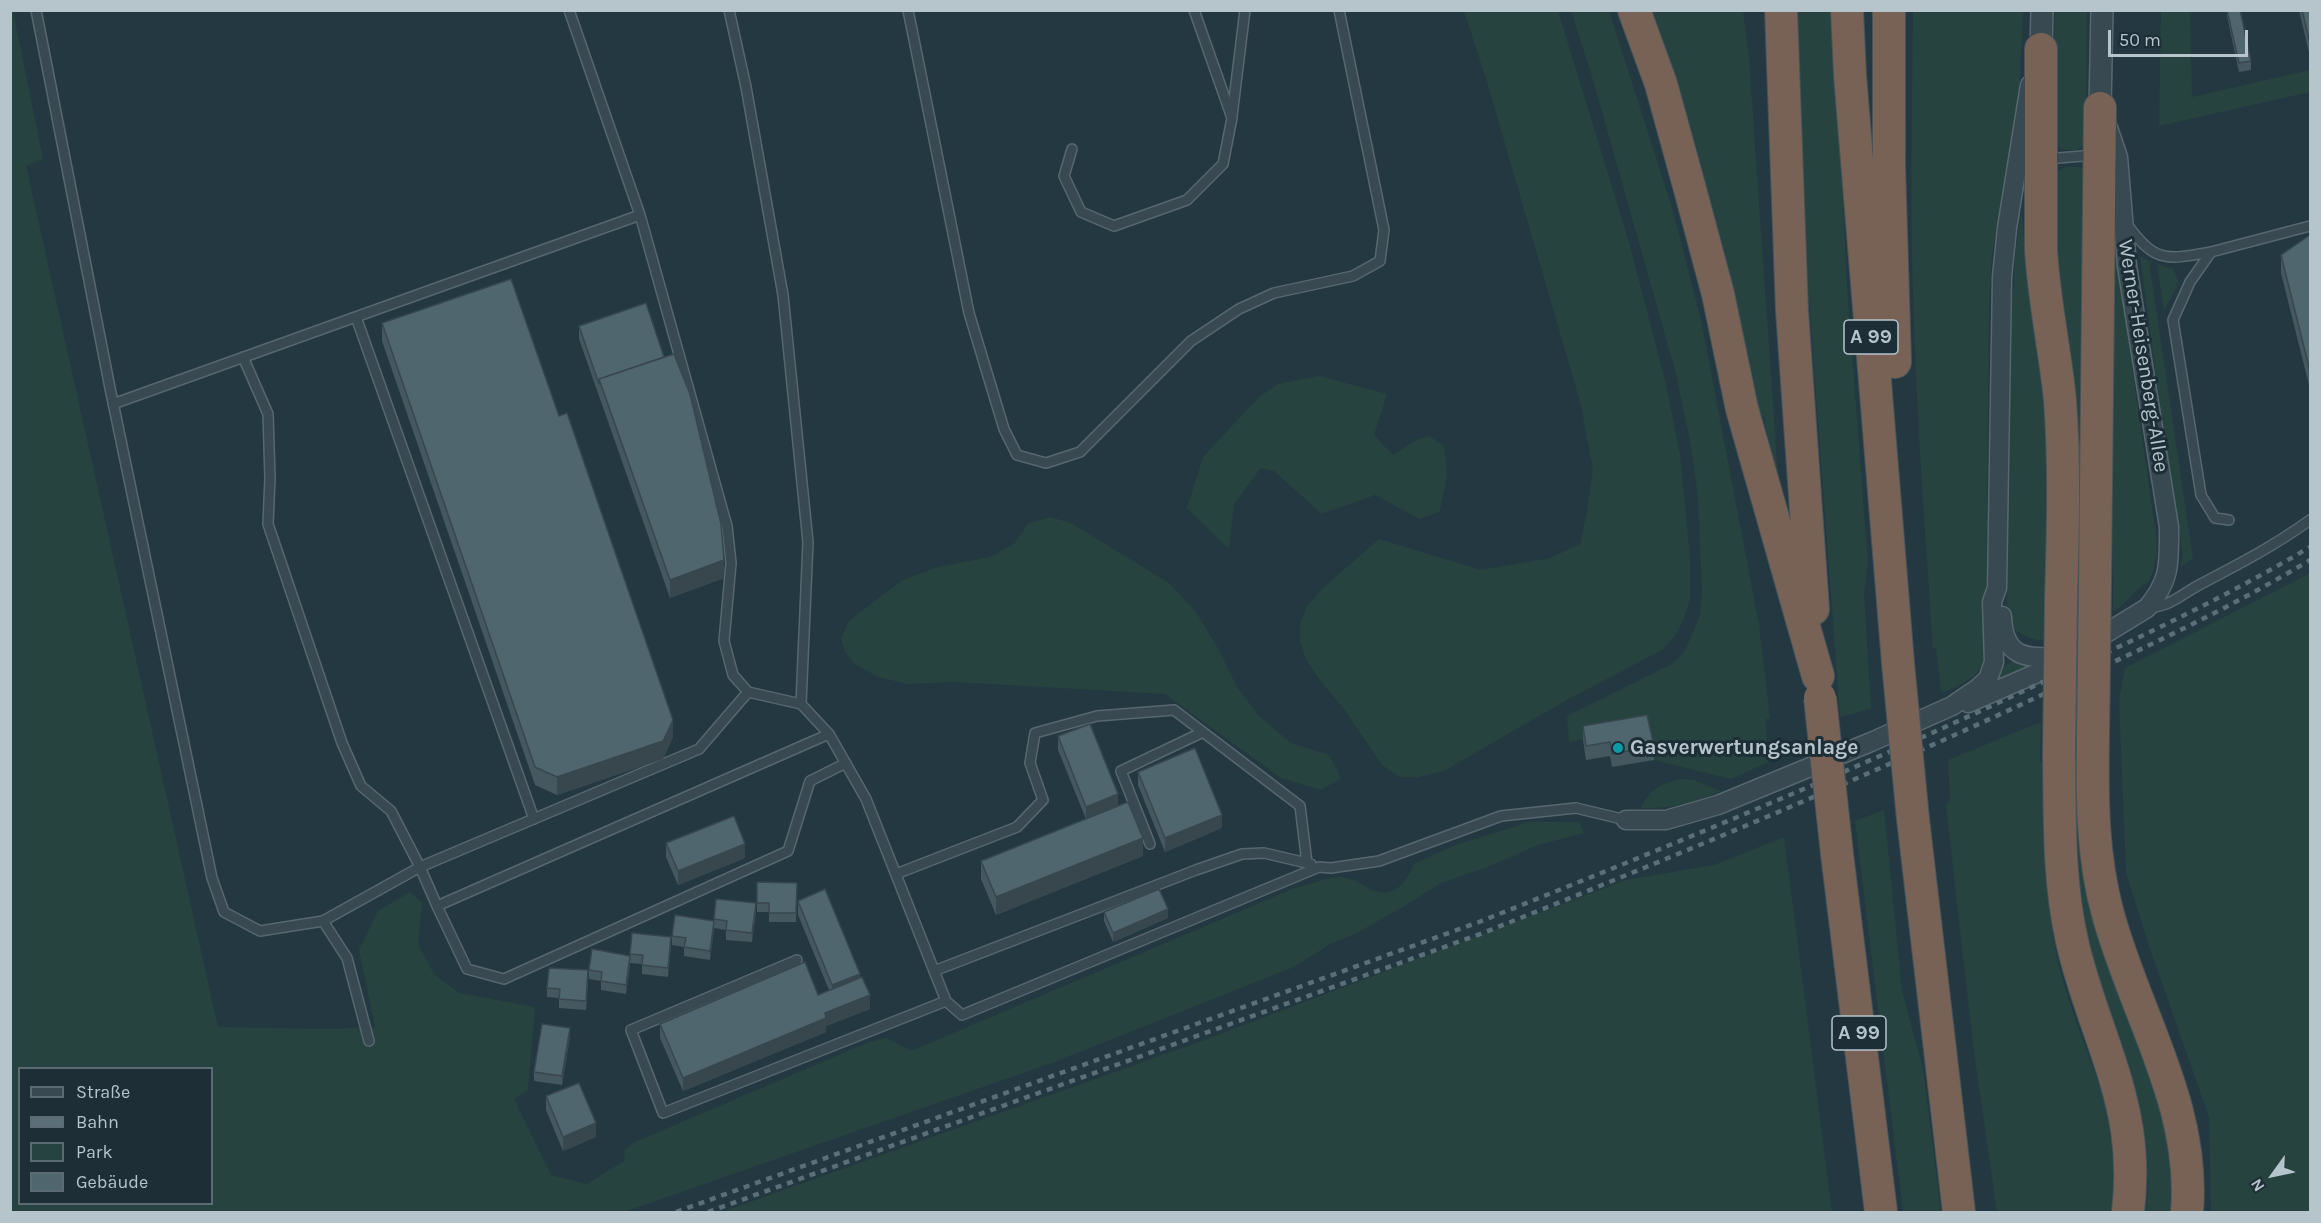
<!DOCTYPE html>
<meta charset="utf-8">
<style>
body{margin:0}
#map{position:relative;width:2321px;height:1223px;overflow:hidden;background:#243842;font-family:Karla,sans-serif}
canvas{display:block}
.frame{position:absolute;inset:0;border:12px solid #b6c4cc;pointer-events:none}
.legend{position:absolute;left:18px;top:1067px;width:195px;height:138px;box-sizing:border-box;background:#1e2e37;border:2px solid #5b6a73;margin:0;padding:8px 10px;list-style:none;font-size:18px;color:#b6c4cc}
.legend li{display:flex;align-items:center;gap:12px;height:30px}
.legend b{width:30px;border:2px solid #5b6a73}
.north{position:absolute;left:2243px;top:1145px;width:60px;height:60px;-webkit-text-stroke:4px #1e2e37;paint-order:stroke;rotate:237deg;font-size:16px;font-weight:700;line-height:24px;text-align:center;color:#b6c4cc}
.north::after{content:'';display:block;margin:auto;width:21px;height:27px;background:#b6c4cc;clip-path:polygon(50% 0,100% 100%,50% 72%,0 100%)}
.scale{position:absolute;left:2108px;top:30px;width:140px;height:27px;box-sizing:border-box;border:3px solid #b6c4cc;border-top:0;padding-left:8px;font-size:18px;line-height:21px;white-space:nowrap;color:#b6c4cc;-webkit-text-stroke:4px #1e2e37;paint-order:stroke}
</style>
<div id="map">
<canvas width="2321" height="1223"></canvas>
<div class="frame"></div>
<ul class="legend">
<li><b style="height:8px;background:#394951"></b>Straße</li>
<li><b style="height:8px;background:#5b6f78"></b>Bahn</li>
<li><b style="height:16px;background:#26433f"></b>Park</li>
<li><b style="height:16px;background:#50666f"></b>Gebäude</li>
</ul>
<div class="north">N</div>
<div class="scale">50 m</div>
</div>
<script>
const context = document.querySelector('canvas').getContext('2d');
context.lineJoin = 'round';
function fill(path, color) { context.fillStyle = color; context.fill(path, 'evenodd'); }
function stroke(path, color, width, dash) { context.strokeStyle = color; context.lineWidth = width; context.lineCap = dash ? 'butt' : 'round'; context.setLineDash(dash || []); context.stroke(path); }
function drawText(font, color, halo, rows, align = 'center') {
  context.font = font + ' Karla,sans-serif'; context.lineWidth = 6; context.setLineDash([]); context.textBaseline = 'middle'; context.strokeStyle = halo; context.fillStyle = color; for (const [text, x, y, turn = 0] of rows) {
    context.save(); context.translate(x, y); context.rotate((+turn || 0) * Math.PI / 180); context.textAlign = isNaN(turn) ? turn : align; if (halo) context.strokeText(text, 0, 0); context.fillText(text, 0, 0); context.restore();
  }
}
fill(new Path2D(`
 M11 11H13L43 159 26 166 218 1027 329 1029 375 1027 359 950 378 911 410 892 422 903 418 944 434 974 459 993 535 1007 528 1090 514 1099 551 1175 587 1184 624 1161 625 1150 635 1142 869 1042 887 1038 911 1051 1295 888C1309 885 1327 877 1341 877 1354 878 1361 885 1372 890 1396 899 1406 882 1414 864L1453 846 1529 822H1579L1584 833 1538 845 1485 868 1441 883 1406 905 1357 933 1332 943 1294 967 1049 1064 624 1212H11ZM20 1068H212V1204H20Z
 M1464 11H1558L1628 239 1665 380 1680 454 1690 558V599L1684 618 1675 636 1662 650 1565 701 1444 771 1419 777H1399L1382 765 1344 709 1319 679 1306 659 1300 641V624L1307 606 1324 587 1379 539 1481 570 1550 558 1580 544 1587 512 1593 470 1581 405 1487 82Z
 M1571 11H1609L1673 211 1701 320 1759 625 1770 718 1765 720 1769 762 1731 779 1654 760 1647 728 1569 742 1567 716 1672 664 1685 651 1700 615 1702 592 1698 498 1691 446 1675 370 1591 73Z
 M1645 11H1743L1749 59 1779 491 1772 472 1764 416 1753 418Z
 M1794 11H1833L1848 300 1868 564 1864 594 1871 709 1840 717 1806 261Z
 M1913 11H2023L2019 101 2013 148 1992 255 1989 308 1986 632C1985 641 1986 653 1983 662 1977 679 1956 687 1941 693L1936 648H1933C1925 530 1916 412 1913 293 1910 199 1912 105 1913 11Z
 M2055 11H2087L2086 141C2080 152 2071 152 2060 148L2052 132Z
 M2161 11H2190L2192 97 2310 70V92L2159 126Z
 M2066 167H2080L2087 174 2082 619 2074 621 2079 464 2074 402 2055 269 2054 179 2059 170Z
 M2020 216H2022L2028 280 2047 416 2049 607 2044 609 2043 640C2030 642 2023 631 2011 630L2007 617 2010 344 2015 258Z
 M2140 256 2149 261 2193 559 2181 566 2183 556 2158 390Z
 M2111 264 2118 266 2156 536 2157 553 2153 572 2148 583C2136 586 2128 604 2113 611Z
 M2157 264 2173 269 2179 283 2164 310Z
 M1319 376 1387 394 1374 435 1393 455 1418 439 1429 436 1444 446 1447 474 1440 511 1420 519 1375 495 1322 514 1274 471 1261 468 1234 504 1229 549 1187 508 1203 457 1259 397 1278 384Z
 M1050 517 1071 523 1169 583 1196 612 1219 650 1237 687 1259 716 1291 743 1329 755 1341 778 1321 790 1281 778 1165 694 954 682 908 684 878 677 855 664 845 652 841 638 849 621 901 581 938 567 990 557 1014 544 1028 524Z
 M2310 573V1212H2211L2209 1117 2150 949 2126 873 2119 700 2125 668Z
 M2015 661 2029 669 1996 685 1994 681 2001 667Z
 M2080 715 2170 1137 2175 1212H2146L2148 1187 2141 1119 2083 926 2075 873 2073 718Z
 M2041 722 2040 762 2044 761C2043 831 2043 896 2059 965 2070 1012 2091 1057 2105 1104 2115 1139 2115 1177 2112 1212H1997L1973 1045 1946 805 1950 801 1948 760Z
 M1683 779 1694 780 1721 791C1694 803 1670 809 1641 808 1650 789 1662 782 1683 779Z
 M1884 810 1902 991 1923 1069 1941 1212H1903L1855 821Z
 M1784 837 1832 1212H722L1199 1042 1626 880 1714 865Z`), '#26433f');
const service = new Path2D(`
 M36 10 110 388 212 878 224 912 260 931 323 921 347 958 369 1041
 M569 10 640 215 727 526 731 563 724 641 733 675 748 692 801 704 829 734 866 799 946 1001 962 1015 1319 867 1331 868 1379 861 1501 816 1576 808 1626 820
 M729 10 746 87 783 295 808 542 801 704
 M908 10 969 313 1004 429 1017 455 1046 463 1080 452 1191 341 1239 309 1274 293 1353 276 1380 261 1384 230 1339 10
 M1232 116 1245 10
 M1072 149 1064 176 1081 212 1114 226 1187 200 1223 164 1232 118 1194 10
 M2046 159 2095 155
 M2126 223C2155 263 2165 260 2211 252
 M356 317 534 819
 M243 357 268 414 270 478 268 524 342 743 361 786 391 811 420 867 323 921
 M113 404 640 215
 M2229 520 2215 518 2201 495 2173 320 2190 282 2211 252 2310 226
 M2150 608C2174 604 2179 596 2199 585 2239 564 2274 546 2310 520
 M829 734 437 906 467 969 504 979 788 851 810 781 846 763
 M1150 844 1121 771 1203 732
 M896 874 1017 827 1043 800 1030 763 1035 733 1097 716 1174 710 1300 806 1307 863
 M437 906 420 867 699 749 748 692
 M797 960 631 1030 663 1113 946 1001
 M934 971 1196 870 1242 854 1264 853 1311 864`);
const minor = new Path2D(`
 M2002 616C2003 657 2026 660 2061 656
 M1968 703 2049 668 2147 608C2171 580 2169 562 2169 527L2127 266 2118 157 2108 128
 M1626 820H1666L1718 805 1871 742 1952 706 1977 689 1988 679 1994 662 1992 602 1997 588 2002 277 2007 228 2030 85`);
const tertiary = new Path2D(`
 M2041 49 2042 10
 M2100 108 2102 10`);
const motorway = new Path2D(`
 M1634 10 1661 84 1691 193 1718 294 1742 409 1818 676
 M1781 10 1792 311 1813 609
 M1847 10 1850 75 1898 663
 M1889 10V166L1895 362
 M2041 49V250C2044 301 2055 350 2060 400 2065 467 2063 534 2061 600
 M2095 583 2100 108
 M2093 737C2092 797 2092 857 2108 914 2135 1014 2196 1105 2187 1212
 M2059 754C2060 816 2058 879 2072 941 2086 1005 2117 1065 2127 1130 2131 1157 2131 1186 2128 1212
 M1913 819 1959 1212
 M1837 854 1881 1212`);
stroke(service, '#57676f', 12);
stroke(minor, '#57676f', 21);
stroke(tertiary, '#57676f', 24);
stroke(motorway, '#44545c', 34);
stroke(service, '#394951', 9);
stroke(minor, '#394951', 18);
stroke(tertiary, '#394951', 21);
stroke(motorway, '#786255', 32);
stroke(new Path2D(`
 M676 1212 1479 922C1665 848 1851 772 2032 687 2126 644 2221 600 2310 547
 M708 1212 1483 933C1668 859 1853 783 2033 699 2127 656 2222 613 2310 560`), '#5b6f78', 4.5, [6, 6]);
const motorwayBridge = new Path2D(`
 M1898 663 1913 819
 M1820 698 1837 854
 M2093 737 2095 583
 M2059 754 2061 600`);
stroke(motorwayBridge, '#44545c', 34, []);
stroke(motorwayBridge, '#786255', 32);
fill(new Path2D(`
 M2227 10H2240L2251 61V70L2239 72 2227 16Z
 M2299 10H2310V57Z
 M2310 235V389L2281 273V255Z
 M382 323 559 416 673 737 663 759 557 795 535 785 382 341Z
 M579 326 724 578 670 598 579 339Z
 M1583 726 1654 746V760L1612 767 1610 756 1586 760 1583 740Z
 M1058 736 1118 806 1143 856 996 915 981 879V861L1086 819 1058 750Z
 M1138 772 1222 828 1165 852 1138 785Z
 M666 843 745 858 678 885 666 857Z
 M757 882 797 883 796 922H769V912H757Z
 M716 899 756 912 752 942 726 940V930L714 928 710 960 684 956V947L672 945V936L714 921Z
 M798 901 860 978 870 1009 826 1026V1032L683 1091 660 1038V1024L818 995 829 990 798 915Z
 M1104 912 1168 918 1113 942 1104 921Z
 M671 946 668 977 642 974V964L630 963V954Z
 M630 965 626 994 601 990V981L589 979V970Z
 M588 980 586 1010 559 1008V998L547 997V988Z
 M570 1037 562 1085 534 1081V1072Z
 M546 1096 596 1137 563 1151 546 1110Z`), '#45585f');
fill(new Path2D(`
 M724 560V578L670 598V580Z
 M673 720V737L663 759 557 795V777Z
 M1118 794V808L1086 820V807Z
 M1222 815V828L1165 852V838Z
 M1143 838V856L996 915V897Z
 M745 844V858L678 885V871Z
 M756 903V912L752 942V933Z
 M1168 909V918L1113 942V933Z
 M714 921V930L710 960V951Z
 M671 937V946L668 977V968Z
 M630 956V965L626 994V985Z
 M860 974V987L832 999V985Z
 M870 995V1009L826 1026V1032L683 1091V1078L825 1013Z
 M570 1028V1037L562 1085V1076Z
 M596 1123V1137L563 1151V1137Z`), '#38474e');
const building = new Path2D(`
 M2227 10H2240L2251 61 2239 63Z
 M2302 10H2310V43Z
 M2310 235V371L2281 255Z
 M511 279 559 416 567 413 673 720 663 741 557 777 535 767 382 323Z
 M646 303 664 357 599 379V384L579 326Z
 M674 354 690 394 721 524 724 560 670 580 599 379Z
 M1647 715 1654 746 1612 754 1610 742 1586 746 1583 726Z
 M1090 724 1118 794 1086 807 1058 736Z
 M1195 748 1222 815 1165 838 1138 772Z
 M1128 802 1143 838 996 897 981 861Z
 M734 816 745 844 678 871 666 843Z
 M757 882 797 883 796 913H769V903H757Z
 M825 889 860 974 832 985 798 901Z
 M1159 889 1168 909 1113 933 1104 912Z
 M716 899 756 903 752 933 726 930 727 921 714 919Z
 M675 915 714 921 710 951 684 947 686 938 672 936Z
 M632 933 671 937 668 968 642 965 643 955 630 954Z
 M592 949 630 956 626 985 601 981 602 972 589 970Z
 M805 962 818 995 862 977 870 995 825 1013 826 1018 683 1078 660 1024Z
 M549 968 588 970 586 1001 559 999 560 989 547 988Z
 M542 1024 570 1028 562 1076 534 1072Z
 M579 1083 596 1123 563 1137 546 1096Z`);
fill(building, '#50666f');
stroke(building, '#38474e', 1.5);
for (const [x, y, r, color] of [
 [1618,748,6,"#0f9aa8"]
]) { const dot = new Path2D(); dot.arc(x, y, r, 0, 2 * Math.PI); context.fillStyle = color; context.fill(dot); stroke(dot, '#1e2e37', 2); }
for (const [x, y, w] of [
 [1871,337,54],
 [1859,1033,54]
]) { const box = new Path2D(); box.roundRect(x - w / 2, y - 17, w, 34, 4.5); context.fillStyle = '#1e2e37'; context.fill(box); stroke(box, '#b6c4cc', 1.5); }
drawText('bold 20px', '#b6c4cc', null, [
 ["A 99",1871,337],
 ["A 99",1859,1033]
]);
drawText('21px', '#b6c4cc', '#1e2e37', [
 ["Werner-Heisenberg-Allee",2143,356,81]
]);
drawText('bold 21px', '#b6c4cc', '#1e2e37', [
 ["Gasverwertungsanlage",1630,748]
], 'left');
</script>
